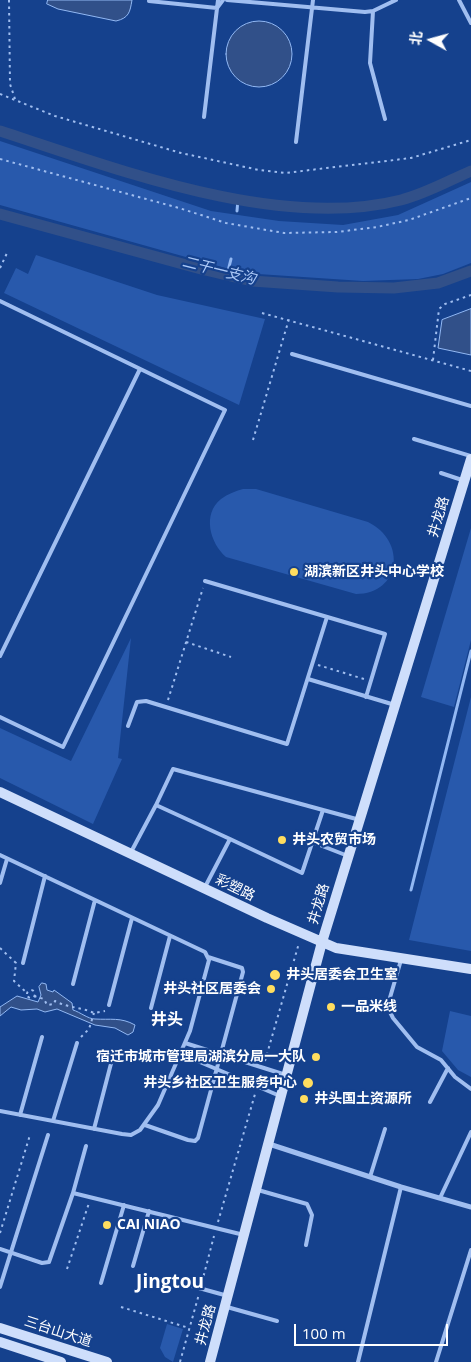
<!DOCTYPE html>
<meta charset="utf-8">
<style>
body{margin:0}
#map{position:relative;width:471px;height:1362px;overflow:hidden;background:#15418d;font-family:"Open Sans","Noto Sans SC",sans-serif}
canvas{display:block}
.north{position:absolute;left:406px;top:15px;width:50px;height:50px;-webkit-text-stroke:4px #15418d;paint-order:stroke;rotate:277deg;font-size:14px;font-weight:700;line-height:20px;text-align:center;color:#fff}
.north::after{content:'';display:block;margin:auto;width:18px;height:22px;background:#fff;clip-path:polygon(50% 0,100% 100%,50% 72%,0 100%)}
.scale{position:absolute;left:294px;top:1324px;width:154px;height:22px;box-sizing:border-box;border:2px solid #fff;border-top:0;padding-left:6px;font-size:15px;line-height:18px;white-space:nowrap;color:#fff;-webkit-text-stroke:4px #15418d;paint-order:stroke}
</style>
<div id="map">
<canvas width="471" height="1362"></canvas>
<div class="north">北</div>
<div class="scale">100 m</div>
</div>
<script>
const context = document.querySelector('canvas').getContext('2d');
context.lineJoin = 'round';
function fill(path, color) { context.fillStyle = color; context.fill(path, 'evenodd'); }
function stroke(path, color, width, dash) { context.strokeStyle = color; context.lineWidth = width; context.lineCap = dash ? 'butt' : 'round'; context.setLineDash(dash || []); context.stroke(path); }
function drawText(font, color, halo, rows, align = 'center') {
  context.font = font + ' "Open Sans","Noto Sans SC",sans-serif'; context.lineWidth = 4.5; context.setLineDash([]); context.textBaseline = 'middle'; context.strokeStyle = halo; context.fillStyle = color; for (const [text, x, y, turn = 0] of rows) {
    context.save(); context.translate(x, y); context.rotate((+turn || 0) * Math.PI / 180); context.textAlign = isNaN(turn) ? turn : align; if (halo) context.strokeText(text, 0, 0); context.fillText(text, 0, 0); context.restore();
  }
}
fill(new Path2D(`
 M0 141 211 211 279 221 343 225 398 215 471 182V263L443 274 418 279 363 281 243 273 0 205Z
 M36 255 157 295 265 319 239 405 4 293 16 268 28 274Z
 M243 489H256L368 522C407 541 401 594 356 594L226 557C210 543 202 514 221 499 228 494 235 491 243 489Z
 M471 528V640L454 707 421 697Z
 M131 638 118 758 122 759 93 824 0 778V728L71 761Z
 M471 697V951L409 940Z
 M450 1011 471 1016V1077L458 1070 442 1051Z
 M167 1324 183 1329 173 1362 165 1357 160 1348Z`), '#2859ac');
const water = new Path2D(`
 M48 0H132C130 12 129 18 116 21L58 9 47 4Z
 M226 54a33 33 0 1 1 66 0a33 33 0 1 1-66 0Z
 M471 309V355L438 348 442 320Z
 M42 983 46 984 47 990 53 992 54 990 72 1003 73 1010C80 1012 88 1019 95 1019 110 1020 121 1017 135 1025L133 1032 128 1035 115 1028 95 1025 57 1009 45 1012 37 1009 21 1010 11 1007 0 1016V1007L17 996 38 1002 41 995 39 987Z`);
fill(water, '#315089');
stroke(water, '#92b8f3', 1);
stroke(new Path2D(`
 M237 211 238 199
 M227 275 231 259
 M411 890 471 651`), '#92b8f3', 3);
stroke(new Path2D(`
 M0 131C117 169 278 231 401 200 425 194 448 181 471 171
 M0 214 201 269 252 281 338 287 394 288 438 283 471 271`), '#315089', 11);
stroke(new Path2D(`
 M9 0 10 84 15 99
 M0 94 55 116 181 153 259 170 285 173 411 158 471 140
 M0 159 179 208 226 223 284 233 337 232 377 227 409 220 471 198
 M0 268 7 253
 M262 313 471 371
 M433 360 439 309 445 304 471 295
 M253 440 289 319
 M186 642 231 657
 M318 665 364 679
 M168 700 203 588
 M0 948 16 963 14 981 27 993
 M27 994a4 4 0 1 1 8 0a4 4 0 1 1-8 0Z
 M34 996 44 999 47 1005 54 1004 55 1001C68 1008 81 1007 94 1013L105 1011
 M81 1037 89 1029 94 1013
 M265 1061 299 943
 M218 1222 255 1094
 M0 1233 30 1135
 M67 1269 89 1203
 M202 1282 214 1236
 M121 1307 189 1328
 M180 1362 199 1294`), '#a0bef0', 2, [2.5, 4]);
stroke(new Path2D(`
 M227 0 365 12 373 11 396 0
 M459 0 471 23
 M149 1 217 8 223 0
 M373 11 370 63 385 119
 M204 117 218 0
 M296 142 313 0
 M0 301 225 410 63 747 0 717
 M292 354 471 406
 M414 439 471 456
 M441 473 462 480
 M205 581 385 634 366 697
 M0 656 140 369
 M308 679 395 705
 M128 726 137 702 146 701 287 744 327 617
 M323 810 360 820
 M312 842 348 856
 M130 854 156 805
 M0 855 205 952 209 960 190 1031 158 1105 140 1130 131 1135 122 1134 0 1111
 M0 883 7 859
 M205 887 230 839 302 873 323 810 173 769 156 805 230 839
 M401 960 389 1001V1010L393 1018 417 1047 441 1060 455 1077 471 1089
 M23 963 45 876
 M73 984 95 900
 M109 1005 132 918
 M151 1008 170 936
 M185 1043 286 1075
 M181 1054 280 1096
 M430 1102 448 1068
 M20 1115 42 1037
 M53 1121 77 1043
 M145 1125 188 1140 195 1141 198 1138 243 972 242 968 208 957
 M94 1129 114 1052
 M370 1177 385 1129
 M258 1190 307 1204 312 1215 306 1245
 M73 1193 86 1146
 M440 1198 471 1132
 M0 1249 42 1263 49 1262 73 1193 244 1235
 M133 1266 149 1211
 M101 1283 124 1205
 M188 1285 228 1296
 M0 1287 48 1135
 M227 1307 277 1321
 M358 1362 401 1187
 M436 1362 471 1250`), '#a0bef0', 4);
stroke(new Path2D(`
 M269 1144 401 1187 471 1207`), '#a0bef0', 5);
stroke(new Path2D(`
 M0 792 267 918 336 948 471 969
 M0 1328 107 1362
 M0 1342 61 1362
 M210 1362 322 942 471 459`), '#cedefb', 10);
for (const [x, y, r, color] of [
 [294,572,5,"#ffdd5f"],
 [282,840,5,"#ffdd5f"],
 [275,975,6,"#ffdd5f"],
 [271,989,5,"#ffdd5f"],
 [331,1007,5,"#ffdd5f"],
 [316,1057,5,"#ffdd5f"],
 [308,1083,6,"#ffdd5f"],
 [304,1099,5,"#ffdd5f"],
 [107,1225,5,"#ffdd5f"]
]) { const dot = new Path2D(); dot.arc(x, y, r, 0, 2 * Math.PI); context.fillStyle = color; context.fill(dot); stroke(dot, '#15418d', 2); }
drawText('14px', '#fff', '#15418d', [
 ["井龙路",439,517,-73],
 ["彩塑路",235,888,26],
 ["井龙路",319,904,-73],
 ["井龙路",206,1325,-75],
 ["三台山大道",58,1332,18]
]);
drawText('bold 14px', '#fff', '#15418d', [
 ["湖滨新区井头中心学校",304,572],
 ["井头农贸市场",292,840],
 ["井头居委会卫生室",286,975],
 ["井头社区居委会",261,989,"right"],
 ["一品米线",341,1007],
 ["宿迁市城市管理局湖滨分局一大队",306,1057,"right"],
 ["井头乡社区卫生服务中心",297,1083,"right"],
 ["井头国土资源所",314,1099],
 ["CAI NIAO",117,1225]
], 'left');
drawText('italic 15px', '#acc9f7', '#15418d', [
 ["二干一支沟",219,271,14]
]);
drawText('bold 16px', '#fff', '#15418d', [
 ["井头",167,1020]
]);
drawText('bold 19px', '#fff', '#15418d', [
 ["Jingtou",170,1283]
]);
</script>
